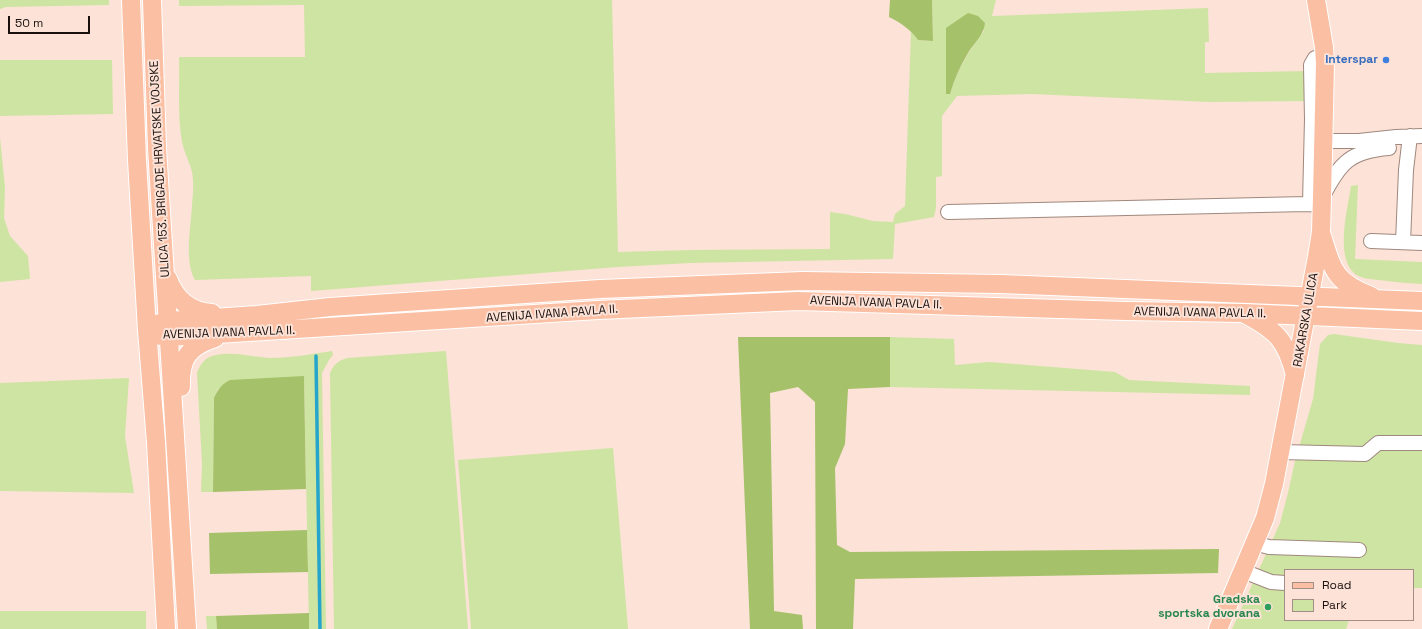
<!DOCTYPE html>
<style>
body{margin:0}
#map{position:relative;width:1422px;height:629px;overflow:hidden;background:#fce2d7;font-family:"Space Grotesk",sans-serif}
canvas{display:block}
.legend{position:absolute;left:1284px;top:569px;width:130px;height:52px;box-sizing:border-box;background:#fce2d7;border:1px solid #a28e87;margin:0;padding:5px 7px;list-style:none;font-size:12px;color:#1a110e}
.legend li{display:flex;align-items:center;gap:8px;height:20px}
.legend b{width:20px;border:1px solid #a28e87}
.scale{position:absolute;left:8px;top:16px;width:82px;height:18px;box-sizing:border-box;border:2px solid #1a110e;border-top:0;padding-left:5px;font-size:12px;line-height:14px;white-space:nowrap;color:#1a110e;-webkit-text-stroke:3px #fce2d7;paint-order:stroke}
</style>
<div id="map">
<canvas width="1422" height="629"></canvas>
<ul class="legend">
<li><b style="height:5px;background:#fbbfa3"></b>Road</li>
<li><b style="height:11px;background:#cee4a2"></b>Park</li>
</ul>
<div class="scale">50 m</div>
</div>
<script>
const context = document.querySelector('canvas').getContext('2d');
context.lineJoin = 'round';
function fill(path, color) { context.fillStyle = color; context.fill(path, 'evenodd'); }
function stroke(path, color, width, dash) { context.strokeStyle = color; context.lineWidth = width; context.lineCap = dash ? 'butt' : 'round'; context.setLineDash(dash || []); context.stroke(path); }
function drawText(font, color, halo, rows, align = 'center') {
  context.font = font + ' "Space Grotesk",sans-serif'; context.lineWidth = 4; context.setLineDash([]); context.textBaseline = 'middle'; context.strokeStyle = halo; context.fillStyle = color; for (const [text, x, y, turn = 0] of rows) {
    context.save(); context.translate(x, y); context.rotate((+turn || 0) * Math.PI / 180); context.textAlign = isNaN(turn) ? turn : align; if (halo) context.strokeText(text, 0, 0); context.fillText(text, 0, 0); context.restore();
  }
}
fill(new Path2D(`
 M0 0H109V5L6 7 0 9Z
 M179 0H612L618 252 691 250 830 249V212L845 214 873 221 893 222 895 214 905 206 911 31 918 40 933 41 932 0H996L992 16 1208 8 1209 42H1205V73L1307 71 1309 101 1209 102 1032 94 957 96 942 116V176L936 177V208L934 217 895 224 893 259 690 263 618 267 311 291V276L195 280C184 261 191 226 192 205 193 195 194 182 192 172 190 163 185 154 183 146 177 121 180 84 179 57H305L304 5 179 6ZM968 13 984 31C969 50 957 70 950 94Z
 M0 60H112L113 114 0 116Z
 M0 137 5 188 4 218 10 236 28 256 30 279 0 282Z
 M1358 185 1355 259 1422 262V284C1408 283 1393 282 1379 280 1373 279 1366 279 1361 277 1332 266 1348 208 1351 186Z
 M1334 334 1398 343 1422 345V588H1413V570H1285V620H1349L1346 629H1232L1280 523 1288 493 1295 461 1313 399 1320 344 1328 335Z
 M890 337 954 339 955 365 989 362 1115 372 1129 380 1250 386V395L890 387Z
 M332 351 333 355 329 360 322 373 326 629H309L304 376 218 389 214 398 213 492H201L202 464 197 373C201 363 205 357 216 355 233 351 253 357 271 358 291 358 312 354 332 351Z
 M446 351 468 629H334L330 373C334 364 338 361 347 358Z
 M129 378 125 436 134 493 0 491V383Z
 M613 448 628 629H471L458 460Z
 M0 611H146V629H0Z
 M206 616H216L217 629H207Z`), '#cee4a2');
fill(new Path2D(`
 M890 0H932L933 41 918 40C910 29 901 23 889 17Z
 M968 13 978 16 985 23C984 35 974 43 968 53 960 66 954 80 950 94H946V28Z
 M738 337H890V387L848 389 845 444 835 468 837 545 850 552 1219 549 1218 573 855 579 853 629H816L815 402 798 387 770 393 774 611 802 615 803 629H750Z
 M304 376 306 489 213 492 214 398C218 389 222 384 230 380Z
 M307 530 308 572 210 574 209 533Z
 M309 613V629H217L216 616Z`), '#a5c169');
stroke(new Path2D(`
 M316 356 320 629`), '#25a5cc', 3.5);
const minor = new Path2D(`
 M1323 141H1359L1396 137 1422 136
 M1323 196C1340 163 1350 151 1389 148
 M1310 204 1312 119 1311 65 1315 58 1325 56
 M948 212 1306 204 1322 205
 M1371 241 1422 243
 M1403 242 1406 170 1410 136
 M1281 452 1365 454 1378 443H1422
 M1254 543 1269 547 1359 550
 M1243 571 1271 582 1285 583`);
const major = new Path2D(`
 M131 0 137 160 147 330 156 442 166 629
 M152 0 157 148 187 629
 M1322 236C1333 271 1335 282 1371 296
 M168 279C176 300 190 312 212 313
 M1245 314C1277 331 1286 340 1295 375
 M147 330 157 324 168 321 257 315 330 307 600 289 803 281 1001 284 1422 301
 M147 330 155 335 169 337 598 310 798 301 1126 311 1243 313 1422 321
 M181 387C180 358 188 347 215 338
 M1218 629 1265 518 1274 484 1317 257 1321 232 1322 197 1325 64 1324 47 1316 0`);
stroke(minor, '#9f887e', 16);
stroke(major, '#fff', 20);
stroke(minor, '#fff', 14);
stroke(major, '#fbbfa3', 18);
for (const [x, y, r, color] of [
 [1386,60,4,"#3f7fe0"],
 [1268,607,4,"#2e9e5b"]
]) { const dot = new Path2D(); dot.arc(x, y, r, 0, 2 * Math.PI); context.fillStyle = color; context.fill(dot); stroke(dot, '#fce2d7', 1.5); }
drawText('bold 12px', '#366cbe', '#fce2d7', [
 ["Interspar",1378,60]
], 'right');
drawText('12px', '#1a110e', '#fce2d7', [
 ["ULICA 153. BRIGADE HRVATSKE VOJSKE",160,169,-93],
 ["AVENIJA IVANA PAVLA II.",876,303,2],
 ["AVENIJA IVANA PAVLA II.",1200,313,1],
 ["AVENIJA IVANA PAVLA II.",552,314,-4],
 ["RAKARSKA ULICA",1306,320,-80],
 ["AVENIJA IVANA PAVLA II.",229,333,-2]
]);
drawText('bold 12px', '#27864d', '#fce2d7', [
 ["Gradska",1260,600],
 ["sportska dvorana",1260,614]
], 'right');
</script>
